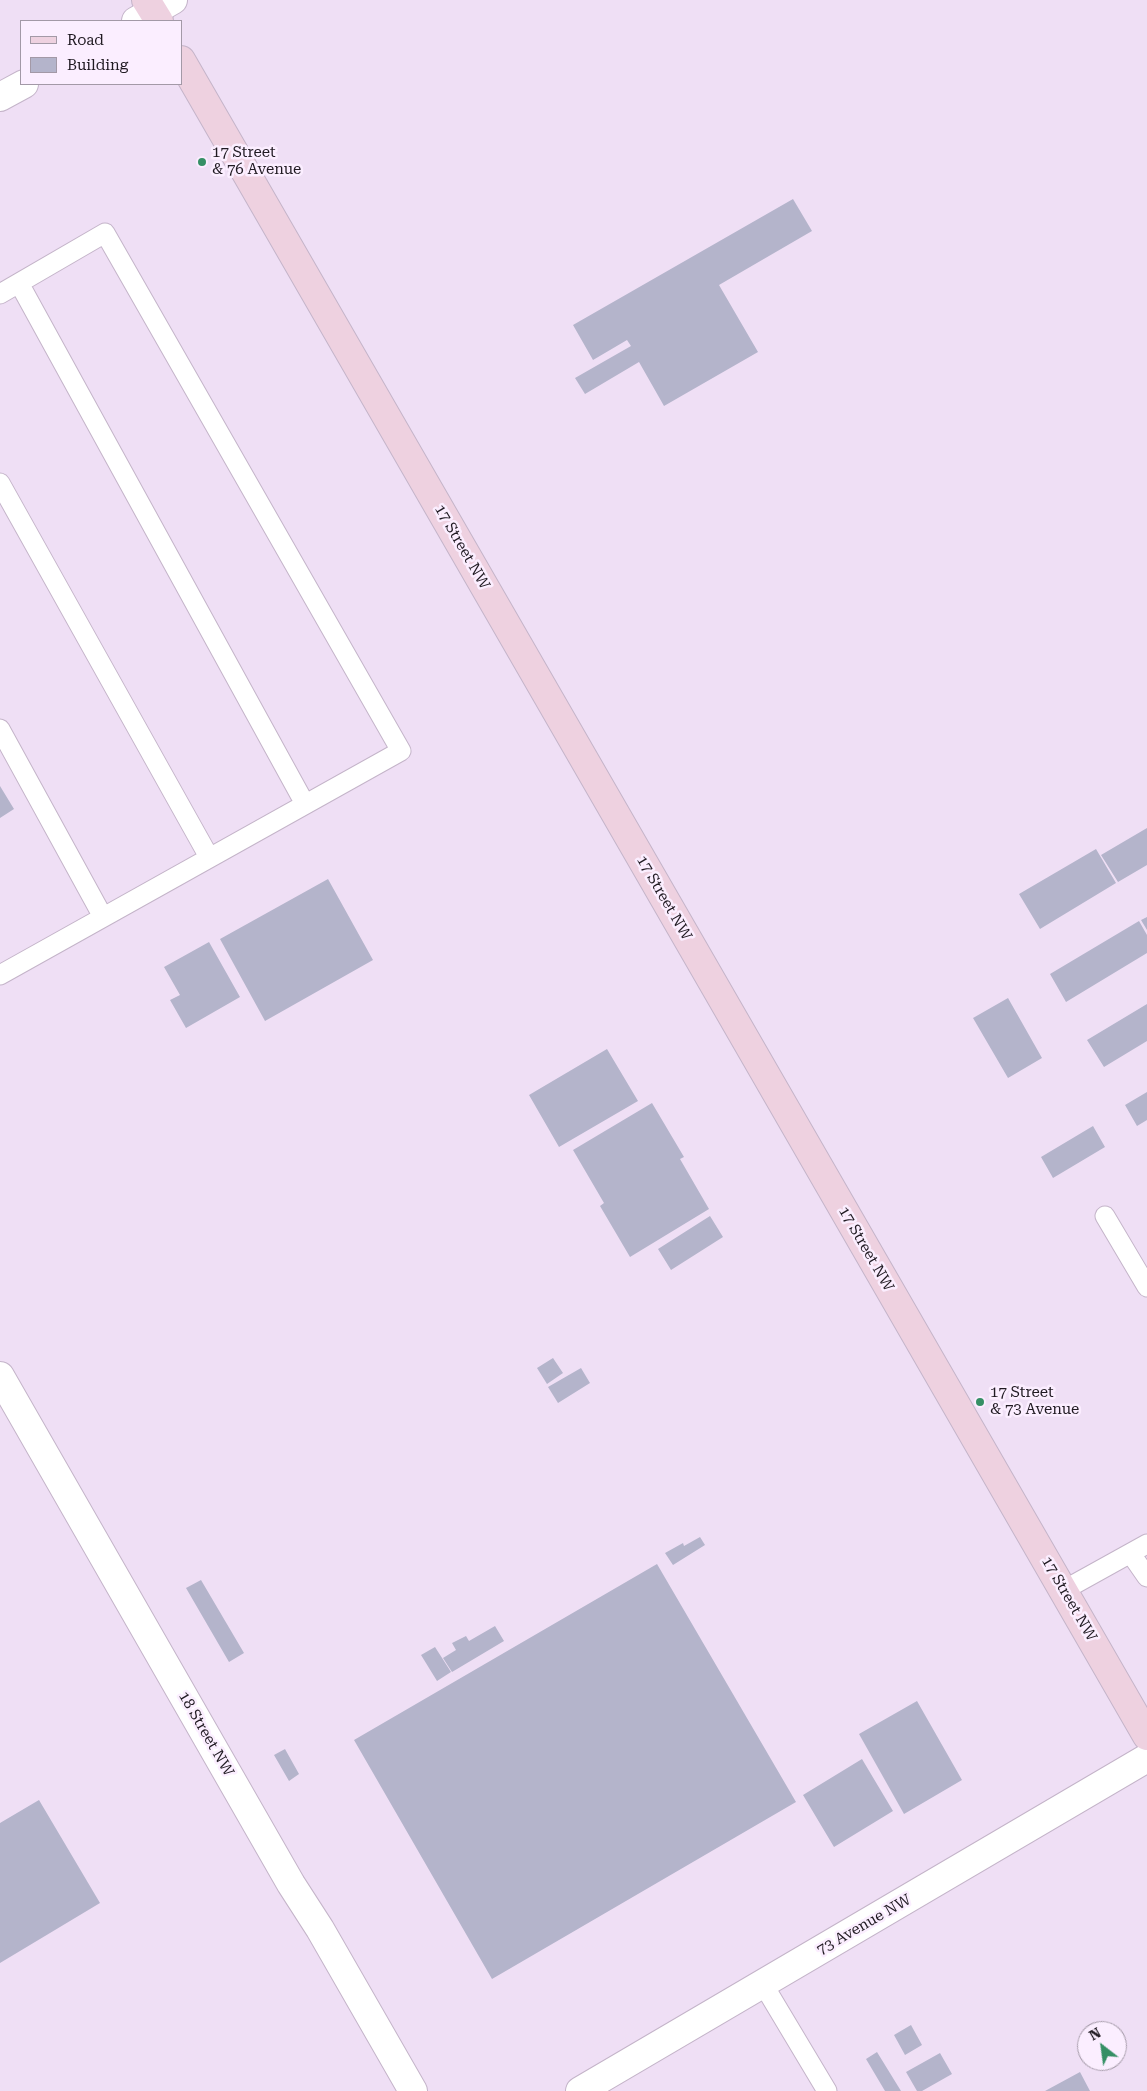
<!DOCTYPE html>
<style>
body{margin:0}
#map{position:relative;width:1147px;height:2091px;overflow:hidden;background:#efdff5;font-family:"Roboto Serif",serif}
canvas{display:block}
.legend{position:absolute;left:20px;top:20px;width:162px;height:65px;box-sizing:border-box;background:#fbeeff;border:1px solid #a399a7;margin:0;padding:6px 9px;list-style:none;font-size:15px;color:#201a22}
.legend li{display:flex;align-items:center;gap:10px;height:25px}
.legend b{width:25px;border:1px solid #a399a7}
.north{position:absolute;left:1077px;top:2021px;width:50px;height:50px;box-sizing:border-box;background:#fbeeff;border:1px solid #a399a7;border-radius:50%;rotate:330deg;font-size:14px;font-weight:700;line-height:20px;text-align:center;color:#201a22}
.north::after{content:'';display:block;margin:auto;width:18px;height:22px;background:#358f65;clip-path:polygon(50% 0,100% 100%,50% 72%,0 100%)}
</style>
<div id="map">
<canvas width="1147" height="2091"></canvas>
<ul class="legend">
<li><b style="height:6px;background:#eed1e0"></b>Road</li>
<li><b style="height:14px;background:#b4b4cb"></b>Building</li>
</ul>
<div class="north">N</div>
</div>
<script>
const context = document.querySelector('canvas').getContext('2d');
context.lineJoin = 'round';
function fill(path, color) { context.fillStyle = color; context.fill(path, 'evenodd'); }
function stroke(path, color, width, dash) { context.strokeStyle = color; context.lineWidth = width; context.lineCap = dash ? 'butt' : 'round'; context.setLineDash(dash || []); context.stroke(path); }
function drawText(font, color, halo, rows, align = 'center') {
  context.font = font + ' "Roboto Serif",serif'; context.lineWidth = 5; context.setLineDash([]); context.textBaseline = 'middle'; context.strokeStyle = halo; context.fillStyle = color; for (const [text, x, y, turn = 0] of rows) {
    context.save(); context.translate(x, y); context.rotate((+turn || 0) * Math.PI / 180); context.textAlign = isNaN(turn) ? turn : align; if (halo) context.strokeText(text, 0, 0); context.fillText(text, 0, 0); context.restore();
  }
}
fill(new Path2D(`
 M793 199 812 231 719 285 758 352 664 406 639 362 585 394 575 378 631 346 627 340 593 360 573 325Z
 M0 786 14 809 0 818Z
 M1147 828V865L1118 882 1101 855Z
 M1096 849 1116 883 1040 929 1019 894Z
 M328 879 373 960 265 1021 220 939Z
 M1147 917V930L1141 920Z
 M1139 921 1147 935V953L1066 1002 1050 974Z
 M209 942 240 997 186 1028 170 1000 180 995 164 967Z
 M1008 998 1042 1058 1008 1078 973 1018Z
 M1147 1004V1041L1104 1067 1087 1040Z
 M607 1049 638 1101 559 1147 529 1095Z
 M1147 1092V1120L1137 1126 1125 1105Z
 M652 1103 684 1157 680 1159 709 1209 630 1257 600 1206 604 1203 573 1150Z
 M1093 1126 1105 1147 1053 1178 1041 1157Z
 M710 1216 723 1237 671 1270 658 1249Z
 M553 1358 563 1373 547 1384 537 1368Z
 M581 1368 590 1383 558 1403 548 1387Z
 M700 1537 705 1545 673 1565 665 1553 683 1543 684 1546Z
 M657 1564 796 1802 492 1979 354 1740Z
 M201 1580 244 1653 229 1662 186 1588Z
 M495 1626 504 1641 452 1672 443 1658 456 1650 452 1643 466 1636 469 1641Z
 M435 1647 451 1672 437 1681 421 1655Z
 M917 1701 962 1780 904 1814 859 1734Z
 M285 1749 299 1774 289 1781 274 1755Z
 M862 1759 893 1811 834 1847 803 1795Z
 M39 1800 100 1903 0 1963V1823Z
 M911 2025 922 2045 905 2055 894 2035Z
 M877 2052 901 2091H885L866 2059Z
 M940 2053 952 2074 922 2091H917L906 2072Z
 M1080 2072 1090 2091H1045Z`), '#b4b4cb');
const service = new Path2D(`
 M19 283 305 804
 M0 294 105 233 401 751 0 975
 M0 483 209 857
 M0 729 103 917
 M1105 1216 1147 1287
 M1131 1554 1147 1577
 M1064 1590 1147 1544
 M763 1984 827 2091`);
const minor = new Path2D(`
 M0 1376 291 1884 320 1929 413 2091
 M580 2091 1147 1758`);
const tertiary = new Path2D(`
 M136 21 173 0
 M0 97 24 84`);
const secondary = new Path2D(`
 M146 0 159 21
 M181 60 1147 1736`);
stroke(service, '#c4b4c9', 21);
stroke(minor, '#c4b4c9', 30);
stroke(tertiary, '#c4b4c9', 30);
stroke(secondary, '#c4b4c9', 30);
stroke(service, '#fff', 19);
stroke(minor, '#fff', 28);
stroke(tertiary, '#fff', 28);
stroke(secondary, '#eed1e0', 28);
for (const [x, y, r, color] of [
 [202,162,5,"#358f65"],
 [980,1402,5,"#358f65"]
]) { const dot = new Path2D(); dot.arc(x, y, r, 0, 2 * Math.PI); context.fillStyle = color; context.fill(dot); stroke(dot, '#fbeeff', 2); }
drawText('15px', '#201a22', '#fbeeff', [
 ["17 Street",212,153],
 ["& 76 Avenue",212,170],
 ["17 Street",990,1393],
 ["& 73 Avenue",990,1410]
], 'left');
drawText('15px', '#201a22', '#fbeeff', [
 ["17 Street NW",462,547,60],
 ["17 Street NW",664,898,60],
 ["17 Street NW",866,1249,60],
 ["17 Street NW",1069,1599,60],
 ["18 Street NW",206,1734,60],
 ["73 Avenue NW",864,1925,-30]
]);
</script>
